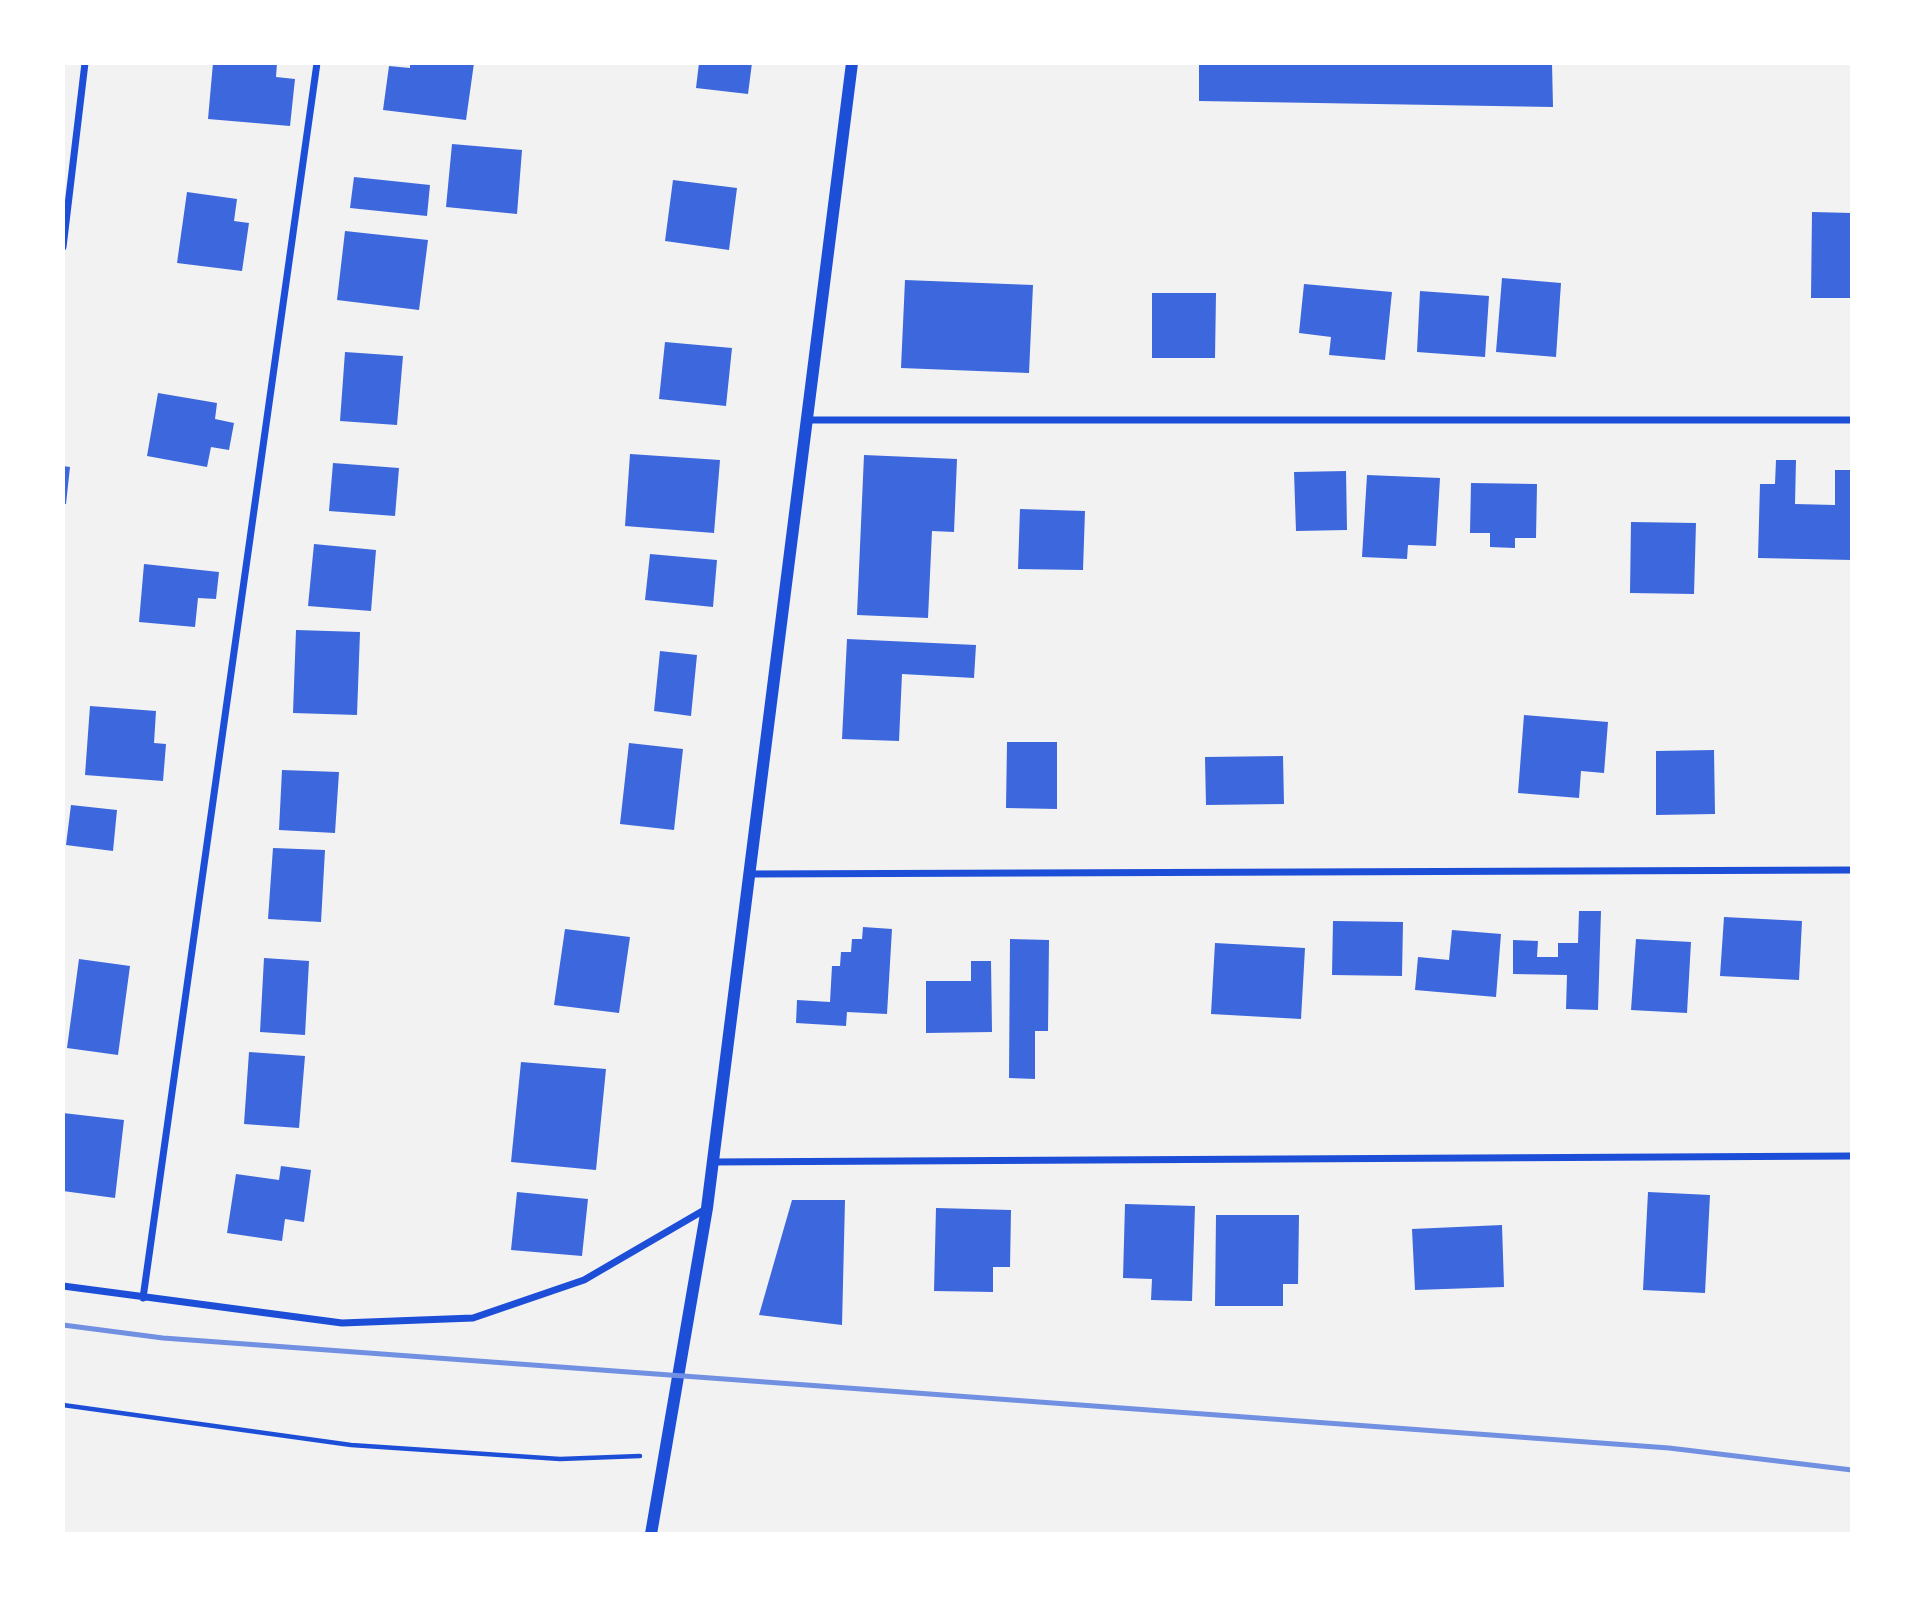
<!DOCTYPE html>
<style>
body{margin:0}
#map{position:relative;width:1915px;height:1597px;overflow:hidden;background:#f2f2f2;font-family:Barlow,sans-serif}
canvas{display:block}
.frame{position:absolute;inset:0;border:65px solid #fff;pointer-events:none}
</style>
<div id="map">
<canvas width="1915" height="1597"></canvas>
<div class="frame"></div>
</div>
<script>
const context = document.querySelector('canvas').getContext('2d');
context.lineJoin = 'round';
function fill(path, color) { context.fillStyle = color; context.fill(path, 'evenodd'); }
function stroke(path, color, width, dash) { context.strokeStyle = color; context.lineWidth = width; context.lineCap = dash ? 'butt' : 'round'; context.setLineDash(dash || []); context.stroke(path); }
fill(new Path2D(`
 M213 63H277L276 77 295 79 290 126 208 119Z
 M410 63H474L466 120 383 110 389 66 410 68Z
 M699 63H752L748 94 696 88Z
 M1199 63H1552L1553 107 1199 101Z
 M452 144 522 150 517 214 446 207Z
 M354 177 430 185 427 216 350 208Z
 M673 180 737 188 729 250 665 241Z
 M187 192 237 199 234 221 249 223 242 271 177 263Z
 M1812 212 1852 213V298H1811Z
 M345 231 428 240 419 310 337 300Z
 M1502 278 1561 283 1556 357 1496 352Z
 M905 280 1033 285 1029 373 901 368Z
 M1304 284 1392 292 1385 360 1329 355 1331 337 1299 333Z
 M1420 291 1489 296 1485 357 1417 352Z
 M1152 293H1216L1215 358H1152Z
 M665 342 732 348 726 406 659 399Z
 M345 352 403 356 397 425 340 421Z
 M158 393 217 403 215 419 234 423 229 450 211 447 207 467 147 456Z
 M630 454 720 460 714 533 625 526Z
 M864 455 957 459 954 532 932 531 928 618 857 615Z
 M1776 460H1796L1795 504 1835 505V470H1852V560L1758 558 1760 484H1775Z
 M333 463 399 468 395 516 329 511Z
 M63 466 70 467 66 504H63Z
 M1346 471 1347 530 1296 531 1294 472Z
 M1367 475 1440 478 1436 546 1408 545 1407 559 1362 557Z
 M1471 483 1537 484 1536 538H1515V548L1490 547V533H1470Z
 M1020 509 1085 511 1083 570 1018 569Z
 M1631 522 1696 523 1694 594 1630 593Z
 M314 544 376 550 371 611 308 606Z
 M650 554 717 560 713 607 645 600Z
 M144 564 219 572 216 599 198 598 195 627 139 622Z
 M296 630 360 632 357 715 293 713Z
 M847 639 976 645 974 678 902 674 899 741 842 739Z
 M660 651 697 655 691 716 654 711Z
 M90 706 156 711 154 743 166 744 163 781 85 775Z
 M1524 715 1608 722 1604 773 1581 771 1579 798 1518 793Z
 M1007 742H1057V809L1006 808Z
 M629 743 683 749 674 830 620 824Z
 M1714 750 1715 814 1656 815V751Z
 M1283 756 1284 804 1206 805 1205 757Z
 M282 770 339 772 335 833 279 830Z
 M71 805 117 810 113 851 66 845Z
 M273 848 325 850 321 922 268 919Z
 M1579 911H1601L1598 1010 1566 1009 1567 975 1513 974V940L1538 941 1537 957H1558V943H1578Z
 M1724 917 1802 921 1799 980 1720 976Z
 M1333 921 1403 922 1402 976 1332 975Z
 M863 927 892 929 887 1014 847 1012 846 1026 796 1023 797 1000 830 1002 832 966H840L841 952H851L852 939H862Z
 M565 929 630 937 619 1013 554 1005Z
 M1452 930 1501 934 1496 997 1415 990 1418 957 1449 960Z
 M1010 939 1049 940 1048 1031H1035V1079L1009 1078Z
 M1636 939 1691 942 1687 1013 1631 1010Z
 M1215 943 1305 948 1301 1019 1211 1014Z
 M264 958 309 961 305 1035 260 1032Z
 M79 959 130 966 118 1055 67 1048Z
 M971 961H991L992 1032 926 1033V981H971Z
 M249 1052 305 1056 299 1128 244 1124Z
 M521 1062 606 1069 596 1170 511 1162Z
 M63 1113 124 1120 115 1198 63 1191Z
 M281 1166 311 1170 304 1222 285 1219 282 1241 227 1233 236 1174 279 1180Z
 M517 1192 588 1199 582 1256 511 1250Z
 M1648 1192 1710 1195 1705 1293 1643 1290Z
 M792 1200H845L842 1325 759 1315Z
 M1125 1204 1195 1206 1192 1301 1151 1300 1152 1279 1123 1278Z
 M936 1208 1011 1210 1010 1267H993V1292L934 1291Z
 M1216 1215H1299L1298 1284H1283V1306H1215Z
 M1502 1225 1504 1287 1415 1290 1412 1229Z`), '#3d67dc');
stroke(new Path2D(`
 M63 1405 351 1445 560 1459 640 1456`), '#1d4ed8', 4.5);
stroke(new Path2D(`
 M63 247 85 63
 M808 420H1852
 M750 874 1852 870
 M712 1162 1852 1156
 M63 1286 342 1323 473 1318 584 1280 706 1209
 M143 1298 317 63`), '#1d4ed8', 7);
stroke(new Path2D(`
 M651 1534 707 1208 852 63`), '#1d4ed8', 12);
stroke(new Path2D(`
 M63 1325 163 1338 1669 1448 1852 1470`), '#7290e2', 5);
</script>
